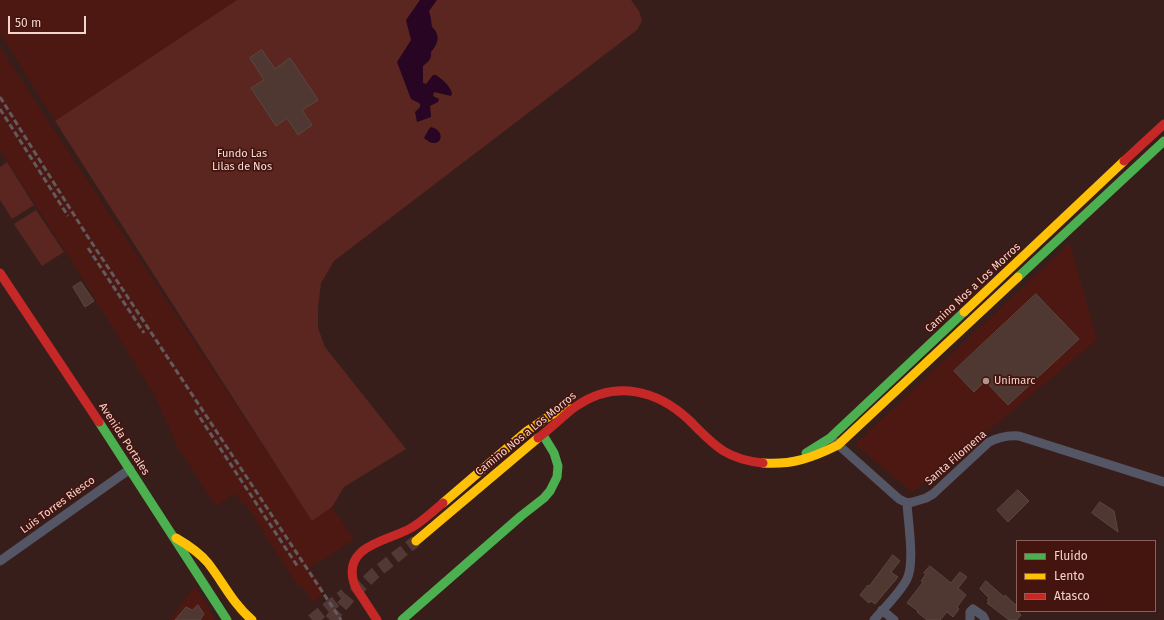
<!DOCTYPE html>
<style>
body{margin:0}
#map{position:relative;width:1164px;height:620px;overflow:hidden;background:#371e1b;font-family:"Fira Sans",sans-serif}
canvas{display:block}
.legend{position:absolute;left:1016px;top:540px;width:140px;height:72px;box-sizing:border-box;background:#44140e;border:1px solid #8a605a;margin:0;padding:5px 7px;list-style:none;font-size:12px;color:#f4d3cd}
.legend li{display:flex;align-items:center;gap:8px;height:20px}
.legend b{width:20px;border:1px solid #8a605a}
.scale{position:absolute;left:8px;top:16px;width:78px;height:18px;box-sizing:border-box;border:2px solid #f4d3cd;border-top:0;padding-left:5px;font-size:12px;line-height:14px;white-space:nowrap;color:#f4d3cd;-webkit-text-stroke:3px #44140e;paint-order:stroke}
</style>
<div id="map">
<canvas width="1164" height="620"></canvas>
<ul class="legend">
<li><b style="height:5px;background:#4caf50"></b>Fluido</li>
<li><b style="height:5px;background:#ffc107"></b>Lento</li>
<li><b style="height:5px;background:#c62828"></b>Atasco</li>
</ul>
<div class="scale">50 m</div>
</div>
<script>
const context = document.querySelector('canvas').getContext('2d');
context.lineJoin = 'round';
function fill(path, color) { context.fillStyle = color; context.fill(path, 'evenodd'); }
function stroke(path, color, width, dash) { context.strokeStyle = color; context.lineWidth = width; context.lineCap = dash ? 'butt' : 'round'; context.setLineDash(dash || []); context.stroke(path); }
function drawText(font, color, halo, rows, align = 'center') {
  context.font = font + ' "Fira Sans",sans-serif'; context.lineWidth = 3.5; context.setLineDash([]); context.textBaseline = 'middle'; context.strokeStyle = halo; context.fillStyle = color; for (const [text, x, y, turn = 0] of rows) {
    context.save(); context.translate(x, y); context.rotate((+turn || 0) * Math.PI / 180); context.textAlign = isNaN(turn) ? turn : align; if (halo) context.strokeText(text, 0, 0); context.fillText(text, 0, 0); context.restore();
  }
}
fill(new Path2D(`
 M0 0H237L55 121 0 33Z
 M0 47 68 151 312 520 332 507 354 540 309 568 325 590 314 603 302 586 299 588 245 503 242 504 236 493 216 506 178 448 155 396 66 252 0 150Z
 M1070 243 1097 340 1000 421 912 492 855 444Z
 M195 586 216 620H170Z`), '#4d1812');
fill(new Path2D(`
 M237 0H631L639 11 642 21 637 30 334 261 321 283 318 308V328L325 347 406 449 344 487 332 507 312 521 55 121Z
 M7 162 34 205 12 219 0 200V167Z
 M36 210 64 252 42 266 14 224Z`), '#5a261f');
fill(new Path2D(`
 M420 0H437L429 11C431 17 431 21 432 27 441 35 438 44 431 52 432 59 428 62 423 66V83L426 84 433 75H436C442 79 450 86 452 93L451 96 434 92 433 96 439 99 438 102 430 106 431 117 417 122 415 112 420 107V104C417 101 414 101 411 99L397 62 411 40 406 20Z
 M431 127C444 130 443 144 433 143 430 143 427 140 424 138L429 129Z`), '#270523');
const building = new Path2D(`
 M262 50 275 69 290 58 318 100 302 110 312 125 298 135 287 118 276 126 251 88 264 80 250 58Z
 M81 282 94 301 85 307 73 287Z
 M1036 294 1079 339 1008 405 985 381 974 392 954 371Z
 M1018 490 1029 501 1008 522 997 510Z
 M1100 502 1114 511 1118 532 1092 513Z
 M893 555 900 561 891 572 898 577 875 604 871 601 869 603 860 595 868 585 869 586Z
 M930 566 951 583 960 572 967 577 958 588 966 595 957 607 959 609 953 617 947 612 940 620H927L917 612 918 611 907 603 923 582 921 581 926 574 924 573Z
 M986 581 1004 597 1005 595 1017 606V611L1021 615 1017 620H1009L987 603 989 601 987 600 989 598 980 589Z
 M198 605 204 614 200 620H175L186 607 192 610Z`);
fill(building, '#4e3831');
stroke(building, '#5c4740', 1);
stroke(new Path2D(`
 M312 620 345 594
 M330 620 350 597 374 574 416 541`), '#533936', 12, [12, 6]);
stroke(new Path2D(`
 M835 442 899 499 907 503 913 502 926 498 933 494 989 442C999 437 1008 435 1019 436L1164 482
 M0 561 130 469
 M882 610 894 620
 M874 620C884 608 900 593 907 579 915 563 908 522 907 503
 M970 620V612L973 609 983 616 985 620`), '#555665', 9);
stroke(new Path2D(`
 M1018 277 1164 141
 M99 422 227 620
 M806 453 830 438 964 312
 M402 620 521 516 544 498 550 491 557 477 558 466 554 453 543 435`), '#4caf50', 9);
stroke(new Path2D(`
 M964 312 1124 161
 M763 463C792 465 812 458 838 445L1018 277
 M443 503 527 431 551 415 569 408
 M176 538C188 545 199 552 208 563 223 582 233 604 252 620
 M416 541 538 438`), '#ffc107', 9);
stroke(new Path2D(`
 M1124 161 1164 124
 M0 273 99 422
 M538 438C547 431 555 424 564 416 568 412 573 408 578 405 616 380 657 390 689 420 714 445 725 459 763 463
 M377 620C371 611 366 603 360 594 358 591 355 587 354 583 342 545 389 541 411 528 423 521 433 511 443 503`), '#c62828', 9);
stroke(new Path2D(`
 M0 97 86 234 341 620
 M0 109 68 216
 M88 248 144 333
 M195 410 298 567`), '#635a5d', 3, [6, 3]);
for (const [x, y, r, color] of [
 [986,381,4,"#b2948f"]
]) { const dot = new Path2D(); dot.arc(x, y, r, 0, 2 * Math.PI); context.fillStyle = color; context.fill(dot); stroke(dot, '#44140e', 1.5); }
drawText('11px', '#f8dcd8', '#44140e', [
 ["Fundo Las",242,154],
 ["Lilas de Nos",242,167]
]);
drawText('11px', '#f4d3cd', '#44140e', [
 ["Camino Nos a Los Morros",973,288,-43],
 ["Camino Nos a Los Morros",526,434,-39],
 ["Avenida Portales",124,439,57],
 ["Santa Filomena",956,458,-41],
 ["Luis Torres Riesco",58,505,-36]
]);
drawText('11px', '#f4d3cd', '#44140e', [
 ["Unimarc",994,381]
], 'left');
</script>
